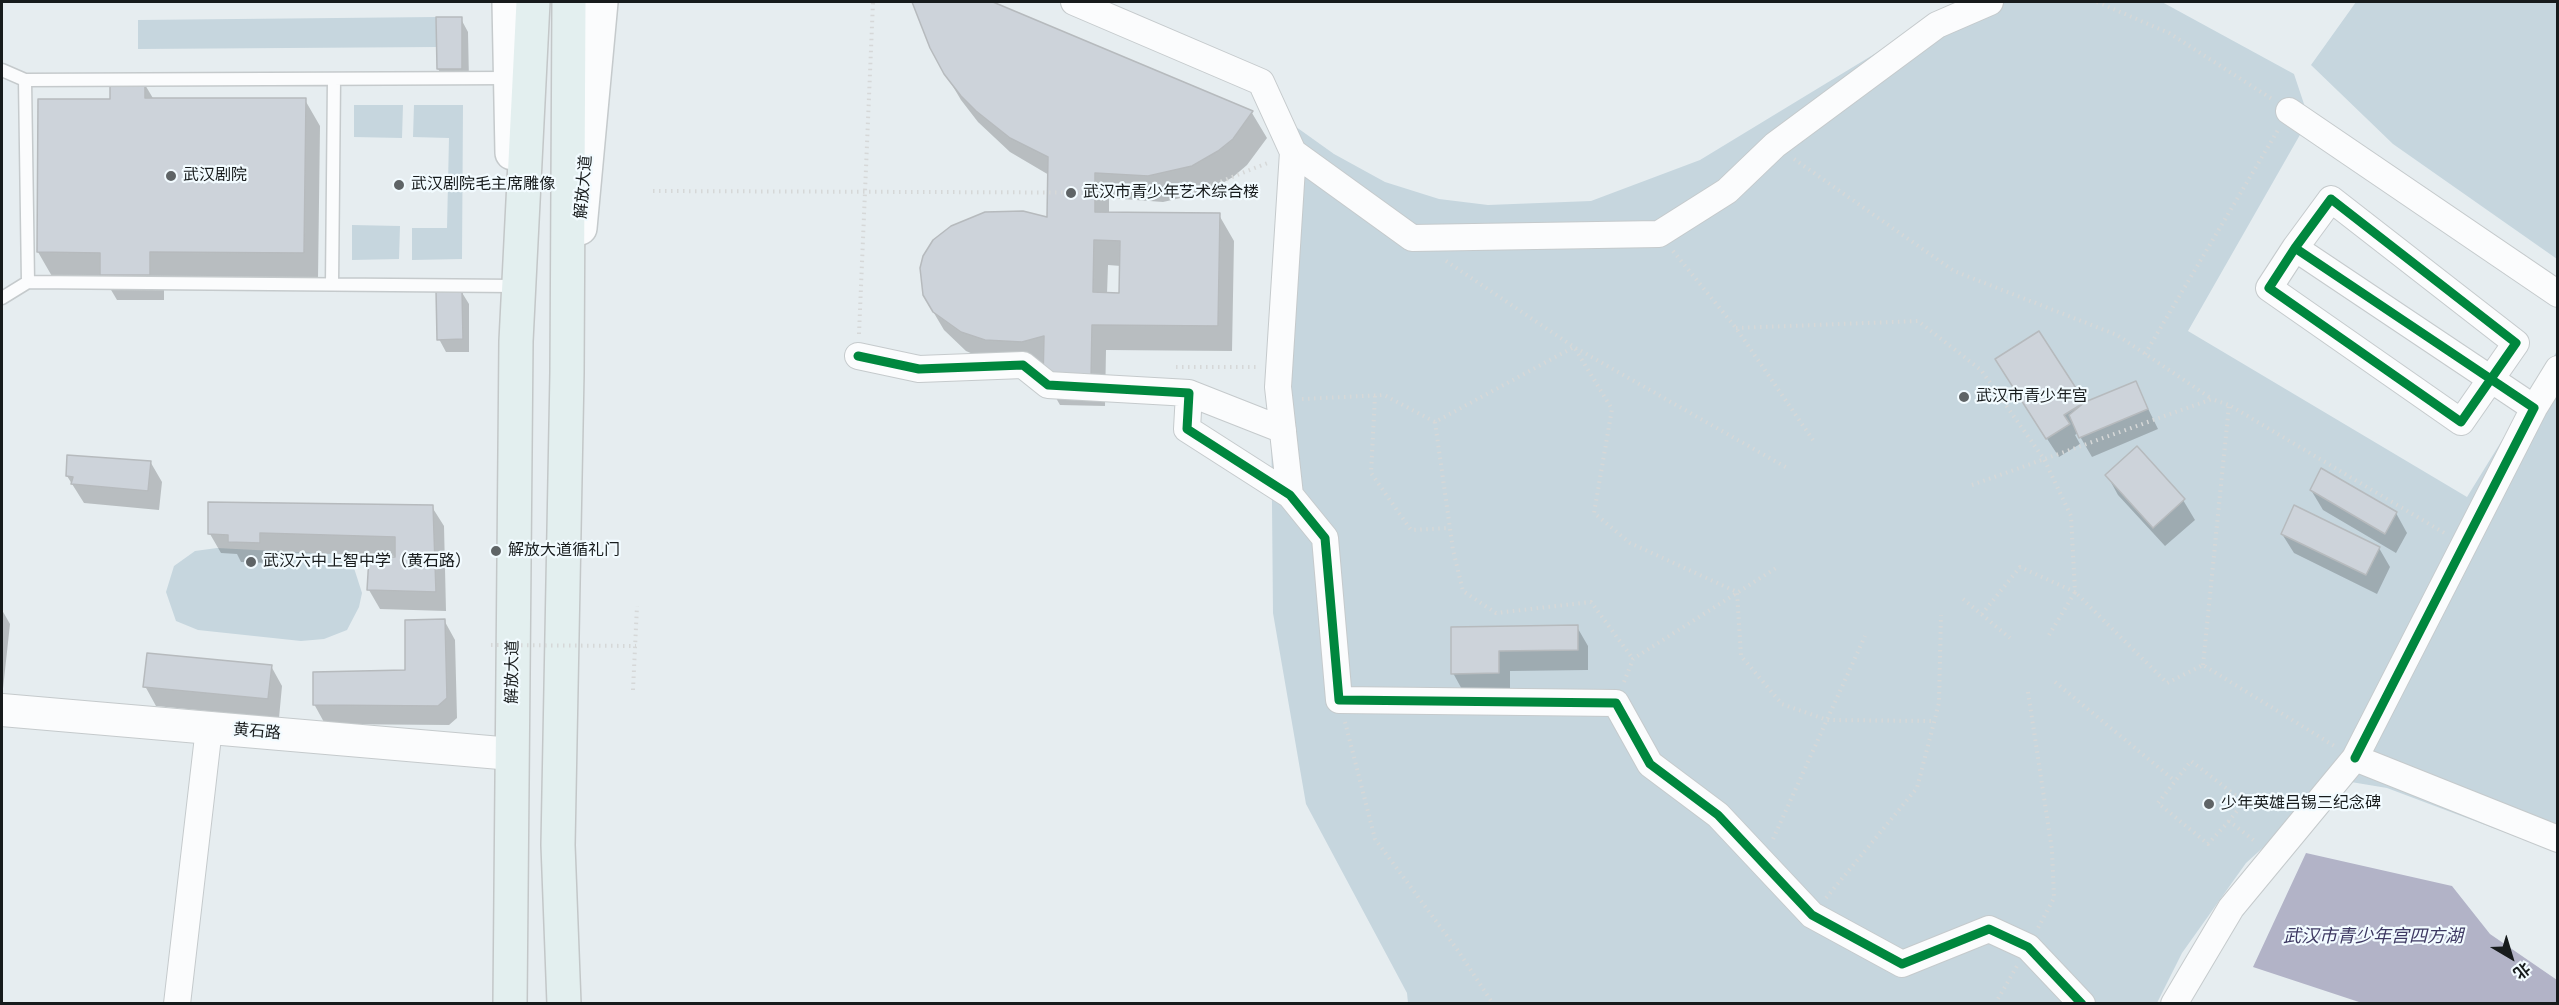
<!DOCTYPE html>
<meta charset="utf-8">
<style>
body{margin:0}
#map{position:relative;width:2559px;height:1005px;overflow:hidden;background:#e6edf0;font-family:"Archivo Narrow","Noto Sans SC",sans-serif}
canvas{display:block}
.frame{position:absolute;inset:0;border:3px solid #171b1c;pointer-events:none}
.north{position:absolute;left:2481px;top:927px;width:60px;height:60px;-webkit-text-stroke:4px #f2fbff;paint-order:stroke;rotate:142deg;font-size:16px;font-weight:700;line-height:24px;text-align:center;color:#171b1c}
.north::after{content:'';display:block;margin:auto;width:21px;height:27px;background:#171b1c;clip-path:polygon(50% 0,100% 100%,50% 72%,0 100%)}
</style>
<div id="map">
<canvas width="2559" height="1005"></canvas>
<div class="frame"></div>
<div class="north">北</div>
</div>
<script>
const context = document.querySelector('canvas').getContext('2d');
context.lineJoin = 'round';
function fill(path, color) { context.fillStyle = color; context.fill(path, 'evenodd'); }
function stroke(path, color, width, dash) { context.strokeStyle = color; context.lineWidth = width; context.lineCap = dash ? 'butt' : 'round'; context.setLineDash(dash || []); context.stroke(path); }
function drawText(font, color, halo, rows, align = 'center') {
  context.font = font + ' "Archivo Narrow","Noto Sans SC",sans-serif'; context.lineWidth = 4.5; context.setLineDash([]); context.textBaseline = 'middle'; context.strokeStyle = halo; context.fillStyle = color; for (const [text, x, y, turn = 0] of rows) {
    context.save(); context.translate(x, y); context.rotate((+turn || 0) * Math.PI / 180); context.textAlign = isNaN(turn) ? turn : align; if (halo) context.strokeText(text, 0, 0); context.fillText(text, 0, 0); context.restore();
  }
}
fill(new Path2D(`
 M1960 2H2162L2294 74 2309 119 2188 331 2467 497 2557 351V852L2387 788 2351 782 2321 795 2246 863 2182 953 2157 1003H1408L1407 993 1306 804 1273 613 1271 397 1285 119 1334 154 1385 182 1439 199 1488 205 1591 201 1700 160Z
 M2356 2H2557V259L2393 144 2311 65Z
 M436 17V47L138 49V20Z
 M354 105H403L402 138 354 137Z
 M414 105H463L462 259 412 260V228H447L449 138 413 137Z
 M352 225 400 226 399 259 352 260Z
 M217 548 333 554 354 568 362 593 359 607 347 630 324 639 301 641 198 630 176 621 166 592 174 566 195 551Z`), '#c6d6de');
fill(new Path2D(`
 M2306 853 2452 886 2490 934 2557 980V1003H2362L2253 967Z`), '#b2b3c7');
fill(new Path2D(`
 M914 2H989L1252 113 1267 138 1247 165 1233 177 1207 192 1163 202 1109 198V214L1219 215 1234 241 1232 351 1106 350 1105 406 1060 405 1045 379 1000 366 966 351 944 330 928 303 975 217 1010 211 1034 214 1048 219 1049 175 1010 152 978 122 961 100 945 73 919 18ZM1108 265 1121 266V294H1107Z
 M461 19 468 32 469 81 446 82 438 69Z
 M144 83 154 100H305L320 126 318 278H164V300H117L104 278H53L38 252 111 101Z
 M461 291 469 304V352H446L439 339Z
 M2038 333 2084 404 2135 382 2158 429 2092 457 2078 433 2075 435 2080 444 2059 457 2008 379Z
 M151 463 162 482 159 510 84 503 67 476Z
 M2107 475 2183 500 2195 520 2165 546 2118 495Z
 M2311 490 2396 513 2407 533 2396 553 2323 510Z
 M432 507 444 526 446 611 380 609 369 590 396 559V556L271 552 270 563 241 562 237 554 221 553 210 534Z
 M2282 534 2379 548 2390 567 2377 594 2294 553Z
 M2 610 10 624 2 698Z
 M444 620 455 640 457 718 449 725 325 724 314 704 407 671Z
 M1577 627 1588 646V670L1510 671V692L1464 693 1453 673 1452 629Z
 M271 666 282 686 279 718 156 706 145 686Z`), '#0003');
const building = new Path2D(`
 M912 2H993L1253 111 1233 139 1218 151 1192 166 1148 176 1095 173V212L1220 213 1218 326 1092 325 1091 380 1043 379 1044 336 1022 342 985 340 961 332 933 312 923 295 920 268 923 256 933 240 951 226 985 212 1023 211 1047 217 1048 157 1010 138 976 111 961 96 944 74 930 48ZM1094 240 1120 241 1119 293 1093 292Z
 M436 17H462V69H437Z
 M110 82H145V98H306L304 253 150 252V275H100V253L37 252 38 99H110Z
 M436 290H462L463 339 437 340Z
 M2039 331 2085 402 2064 415 2070 424 2046 439 1995 359Z
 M2136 381 2148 409 2079 438 2069 415 2085 402Z
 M2137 446 2185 499 2153 528 2105 475Z
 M67 455 151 461 148 491 71 484 73 477 66 476Z
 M2321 468 2397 512 2385 534 2310 490Z
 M208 502 433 505 436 592 367 590 369 557H395V537L260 533V543L228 542V535L208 534Z
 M2294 505 2380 547 2366 575 2281 534Z
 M445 619 447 698 438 706 313 705V672L405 670V620Z
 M1578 625V650L1499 651V673L1451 674V627Z
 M147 653 272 665 268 699 143 687Z`);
fill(building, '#cdd3da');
stroke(building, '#b6babd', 1.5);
const service = new Path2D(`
 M2 70 25 80 509 78
 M25 80 28 282
 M332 284 334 79
 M2 298 28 282 515 286`);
const minor = new Path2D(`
 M1074 2 1261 82 1293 152 1412 238 1659 234 1727 191 1775 145 1937 25 1990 2
 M2289 111 2558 294
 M2295 248 2331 199 2516 343 2461 422 2269 288 2295 248 2534 408 2355 758
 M858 356 919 369 1023 365 1048 385 1189 393 1187 429 1290 495 1325 538 1339 700 1616 703 1650 764 1718 815 1812 915 1902 964 1989 929 2028 947 2082 1004
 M1189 393 1283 430
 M2534 408 2558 369
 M1290 495 1278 387 1293 152
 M177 1004 209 728
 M2174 1004 2231 908 2355 758 2558 839`);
const tertiary = new Path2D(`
 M2 710 512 754`);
const secondary = new Path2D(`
 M509 2 512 153
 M580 228 601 2`);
const primary = new Path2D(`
 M510 1004 516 341 533 2
 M564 1004 558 845 567 373 569 2`);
stroke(service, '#c5cacc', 15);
stroke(minor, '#c5cacc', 28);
stroke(tertiary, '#c5cacc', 34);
stroke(secondary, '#c5cacc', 36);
stroke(primary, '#c3c7c8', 36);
stroke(new Path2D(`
 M2097 2 2169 33 2272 99
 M1794 159 1954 271 2117 335 2212 399
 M653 191 1192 193 1270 162
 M1673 251 1736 328 1815 443
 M1446 261 1574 347 1789 469
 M1736 328 1918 321 1981 370 2044 459 2071 516 2075 592 2020 567 1982 614
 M859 334 873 2
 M2145 354 2278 130
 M1176 367H1256
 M1375 396 1371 473 1411 530 1450 528
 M1302 399 1384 395 1435 422 1574 347 1612 409 1594 513 1630 543 1737 592 1741 656 1782 704 1827 720 1934 721
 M1435 422 1453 550 1463 591 1496 613 1591 602 1633 659
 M1972 485 2212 399 2229 405
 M1963 599 2010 638
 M2049 635 2075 592 2167 683 2203 665 2336 747
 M2203 665 2229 405 2446 534
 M1624 682 1633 659 1776 568
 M2055 682 2175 781
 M633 690 637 606
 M2028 692 2052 850 2054 898 2038 928
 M1345 722 1375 839 1459 952 1493 1004
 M2229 821 2208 844 2158 803 2191 761 2244 802 2229 821 2257 843
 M1773 839 1865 636
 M1826 898 1917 788 1939 703 1941 615
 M1995 1004 2017 966`), '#d6d8d8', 4, [1.5, 4.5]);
stroke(service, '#fbfcfd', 12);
stroke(minor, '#fbfcfd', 26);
stroke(tertiary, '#fbfcfd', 32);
stroke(secondary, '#fbfcfd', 33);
stroke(primary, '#e3efef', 33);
stroke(new Path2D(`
 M491 645 636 646`), '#d6d8d8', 4, [1.5, 4.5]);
stroke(new Path2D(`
 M2295 248 2331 199 2516 343 2461 422 2269 288 2295 248 2534 408 2355 758
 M858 356 919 369 1023 365 1048 385 1189 393 1187 429 1290 495 1325 538 1339 700 1616 703 1650 764 1718 815 1812 915 1902 964 1989 929 2028 947 2082 1004`), '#00873e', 9);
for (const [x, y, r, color] of [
 [171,176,6,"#5f6466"],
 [399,185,6,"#5f6466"],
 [1071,193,6,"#5f6466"],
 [1964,397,6,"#5f6466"],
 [496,551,6,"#5f6466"],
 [251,562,6,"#5f6466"],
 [2209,804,6,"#5f6466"]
]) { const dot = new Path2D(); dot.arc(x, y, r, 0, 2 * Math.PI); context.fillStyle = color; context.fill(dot); stroke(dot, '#f2fbff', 2); }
drawText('16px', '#171b1c', '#f2fbff', [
 ["武汉剧院",183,176],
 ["武汉剧院毛主席雕像",411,185],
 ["武汉市青少年艺术综合楼",1083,193],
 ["武汉市青少年宫",1976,397],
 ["解放大道循礼门",508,551],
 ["武汉六中上智中学（黄石路）",263,562],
 ["少年英雄吕锡三纪念碑",2221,804]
], 'left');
drawText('16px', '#171b1c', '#f2fbff', [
 ["解放大道",584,187,-85],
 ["解放大道",513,672,-89],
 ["黄石路",257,732,5]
]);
drawText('italic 18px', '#3d3862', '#f2fbff', [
 ["武汉市青少年宫四方湖",2373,937]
]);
</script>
